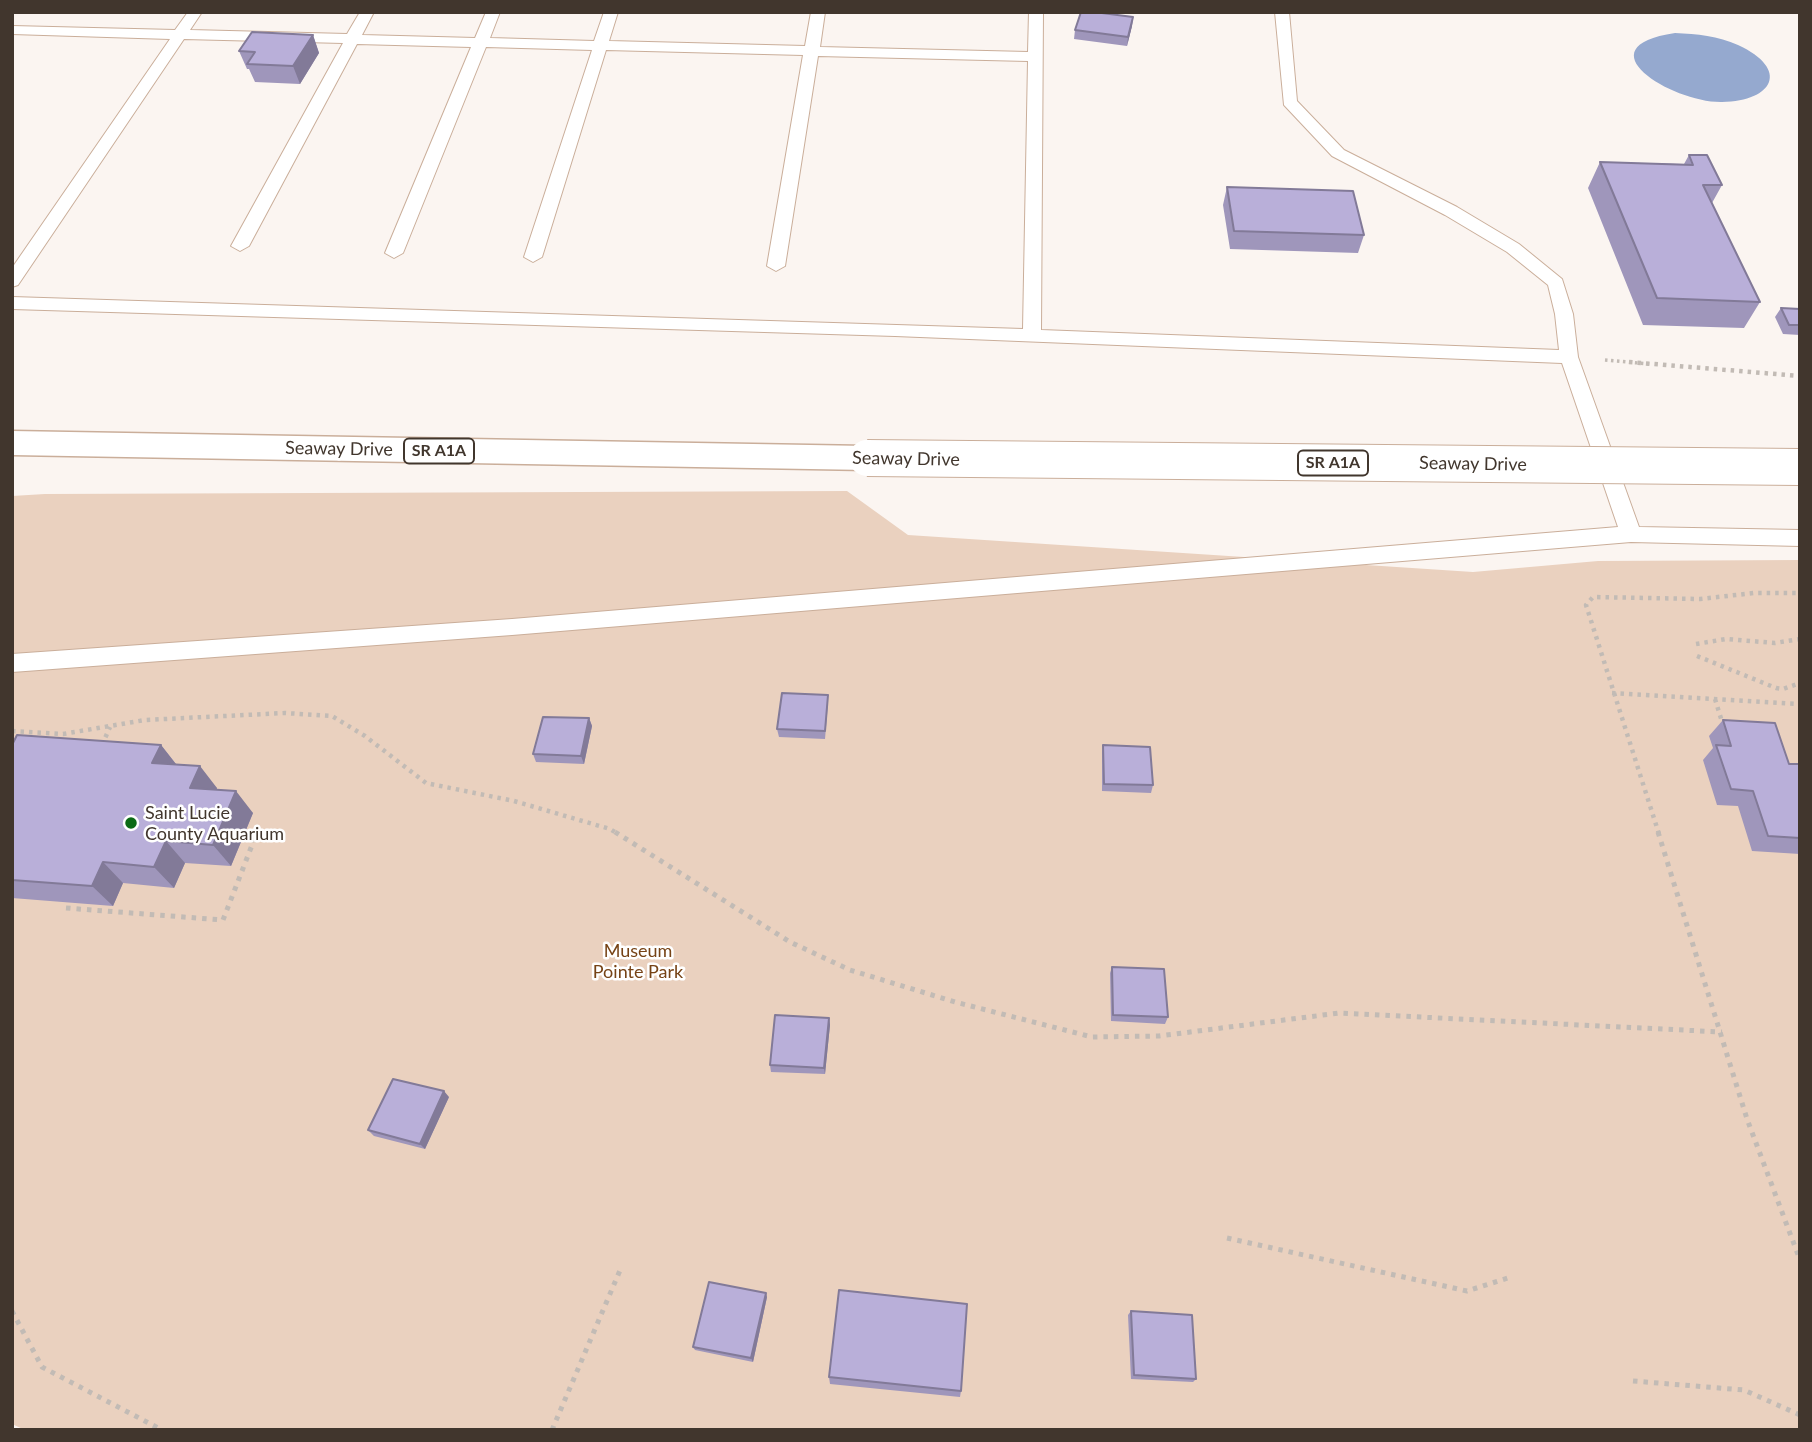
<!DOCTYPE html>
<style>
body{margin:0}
#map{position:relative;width:1812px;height:1442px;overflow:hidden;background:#fbf5f1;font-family:Lato,sans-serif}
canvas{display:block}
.frame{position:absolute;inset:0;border:14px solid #41362d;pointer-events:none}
</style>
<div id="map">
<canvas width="1812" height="1442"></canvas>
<div class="frame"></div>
</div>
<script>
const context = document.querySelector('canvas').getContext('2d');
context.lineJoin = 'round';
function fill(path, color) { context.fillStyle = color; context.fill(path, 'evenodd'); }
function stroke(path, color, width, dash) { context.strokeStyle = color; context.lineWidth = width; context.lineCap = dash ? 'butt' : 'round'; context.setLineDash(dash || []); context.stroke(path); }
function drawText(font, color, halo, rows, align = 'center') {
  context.font = font + ' Lato,sans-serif'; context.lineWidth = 5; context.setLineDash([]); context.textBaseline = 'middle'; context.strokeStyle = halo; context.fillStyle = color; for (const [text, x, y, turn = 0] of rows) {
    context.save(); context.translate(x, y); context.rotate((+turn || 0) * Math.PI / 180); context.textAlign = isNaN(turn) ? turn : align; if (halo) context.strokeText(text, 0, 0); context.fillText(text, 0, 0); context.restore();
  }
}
fill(new Path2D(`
 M847 491 908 535 1473 572 1598 561 1800 560V1430H25L12 1424V496L45 494Z`), '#ead1bf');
fill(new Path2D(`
 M1675 33C1697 34 1718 36 1738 45 1790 69 1774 101 1722 102 1673 103 1580 47 1675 33Z`), '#95a9cf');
const service = new Path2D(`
 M188 12H202L190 30 347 34 360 12H374L362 35 475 38 486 12H500L490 38 594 41 604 12H618L609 41 805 46 811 12H825L820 47 1028 52 1029 12H1043L1041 330 1559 350 1555 314 1548 285 1507 252 1445 215 1332 156 1284 105 1275 12H1289L1297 101 1344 150 1457 207 1519 244 1562 279 1573 314 1578 357 1639 527 1800 530V546L1631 542 512 635 12 672V654L512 619 1618 527 1562 363 895 336 12 309V297L1023 329 1028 61 818 56 785 266 776 271 767 266 803 55 606 50 542 257 533 262 524 257 592 50 486 47 403 253 394 258 385 253 471 47 357 44 249 246 240 251 231 246 343 43 184 39 18 285 12 287V268L170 39 12 34V26L175 30Z`);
const primary = new Path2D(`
 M12 431 867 446 879 450 884 458 879 466 867 470 12 455Z`);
stroke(service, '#caae9a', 2);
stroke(primary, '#caae9a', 3);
stroke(new Path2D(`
 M1605 360 1650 364`), '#c2bbb5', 3.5, [2.5, 3.5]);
stroke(new Path2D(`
 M1629 362 1800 376
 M1696 644 1726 639 1775 643 1800 639
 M1697 656 1776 688 1783 689 1800 683
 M1612 693 1800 704
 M1715 699 1723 725
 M12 731 63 734 145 720 285 713 332 716 365 736 426 783 514 801 610 829 618 834
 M102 745 110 727
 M1659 834 1586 605 1593 597 1700 599 1754 593H1800`), '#c2bbb5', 4.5, [3.5, 5]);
stroke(new Path2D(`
 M615 832 790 942 850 970 955 1002 1092 1037 1159 1036 1339 1013 1722 1032
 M1658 832 1747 1119 1800 1260
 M66 908 223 920 254 840 243 839
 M1227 1238 1467 1291 1511 1277
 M12 1311 42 1367 162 1430
 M1633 1381 1744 1390 1800 1415
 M552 1430 621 1268`), '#c2bbb5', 5, [4.5, 6]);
fill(service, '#fff');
fill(primary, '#fff');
const primaryBridge = new Path2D(`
 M867 458 1800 467`);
stroke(primaryBridge, '#caae9a', 38, []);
stroke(primaryBridge, '#fff', 36);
fill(new Path2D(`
 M1133 17 1132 26 1127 46 1074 39 1075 30Z
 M313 35 319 53 300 84 255 82 249 69H247L239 51Z
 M1689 155 1722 185 1712 203 1760 302 1744 328 1643 325 1588 188 1600 162 1684 164Z
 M1227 187 1364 235 1358 253 1230 249 1223 205Z
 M1781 308 1800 309V335L1783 334 1775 317Z
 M828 703 825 739 779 737 777 729Z
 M589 718 592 726 584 764 536 762 533 754Z
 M1723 720 1789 764H1800V854L1752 851 1738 806 1717 805 1703 760 1713 748 1709 736Z
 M12 745H161L176 764 217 788V790L253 813 231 866 185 863 174 888 123 883 113 906 12 898Z
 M1103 745 1153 785 1151 793 1102 791V753Z
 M1112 967 1168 1017 1165 1024 1111 1021 1110 973Z
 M829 1018 830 1025 825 1074 771 1072 770 1065Z
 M449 1097 425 1149 374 1136 368 1130Z
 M767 1297 753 1362 695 1350 693 1347Z
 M1131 1311 1196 1379 1193 1382 1131 1379 1128 1315Z
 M829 1377 961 1391 960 1397 830 1384Z`), '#9f96bb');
fill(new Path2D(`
 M1133 17 1132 26 1127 46 1128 37Z
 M313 35 319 53 300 84 293 66Z
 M589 718 592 726 584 764 581 756Z
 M161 745 179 768 152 763Z
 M200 766 217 788 208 810 190 788Z
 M236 791 253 813 231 866 213 845Z
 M166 841 185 863 174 888 154 867Z
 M103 862 123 883 113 906 92 886Z
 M829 1018 830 1025 825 1074 824 1068Z
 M444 1091 449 1097 425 1149 420 1144Z
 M766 1293 767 1297 753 1362 751 1358Z`), '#827a98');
const building = new Path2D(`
 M1081 12H1094L1133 17 1128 37 1075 30Z
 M252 32 313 35 293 66 247 64 255 52 239 51Z
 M1689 155H1707L1722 185H1703L1760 302 1657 298 1600 162 1693 165Z
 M1227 187 1353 191 1364 235 1234 231Z
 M1781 308 1800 309V325H1789Z
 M782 693 828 695 825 731 777 729Z
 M543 717 589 718 581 756 533 754Z
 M1723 720 1775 723 1789 764H1800V838L1768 836 1753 791 1731 789 1716 745 1731 746Z
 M17 735 161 745 152 763 200 766 190 788 236 791 213 845 166 841 154 867 103 862 92 886 12 880V745Z
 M1103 745 1150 747 1153 785 1104 784Z
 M1112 967 1164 969 1168 1017 1113 1015Z
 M775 1015 829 1018 824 1068 770 1065Z
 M393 1079 444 1091 420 1144 368 1130Z
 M709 1282 766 1293 751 1358 693 1347Z
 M839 1290 967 1304 961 1391 829 1377Z
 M1131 1311 1192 1315 1196 1379 1134 1375Z`);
fill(building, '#b9afd9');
stroke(building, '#827a98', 2);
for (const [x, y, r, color] of [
 [131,823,7,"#0b6a15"]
]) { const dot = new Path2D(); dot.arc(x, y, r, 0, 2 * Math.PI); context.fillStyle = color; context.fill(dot); stroke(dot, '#fff', 2.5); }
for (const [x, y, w] of [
 [439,451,70],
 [1333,463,70]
]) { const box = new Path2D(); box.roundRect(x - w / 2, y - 12.5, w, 25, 5); context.fillStyle = '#fff'; context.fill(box); stroke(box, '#41362d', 2); }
drawText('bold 16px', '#41362d', null, [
 ["SR A1A",439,451],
 ["SR A1A",1333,463]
]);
drawText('18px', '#41362d', '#fff', [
 ["Seaway Drive",339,449,1],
 ["Seaway Drive",906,459,1],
 ["Seaway Drive",1473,464,1]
]);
drawText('18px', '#41362d', '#fff', [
 ["Saint Lucie",145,813],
 ["County Aquarium",145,834]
], 'left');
drawText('18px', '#764316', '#fff', [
 ["Museum",638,951],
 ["Pointe Park",638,972]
]);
</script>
